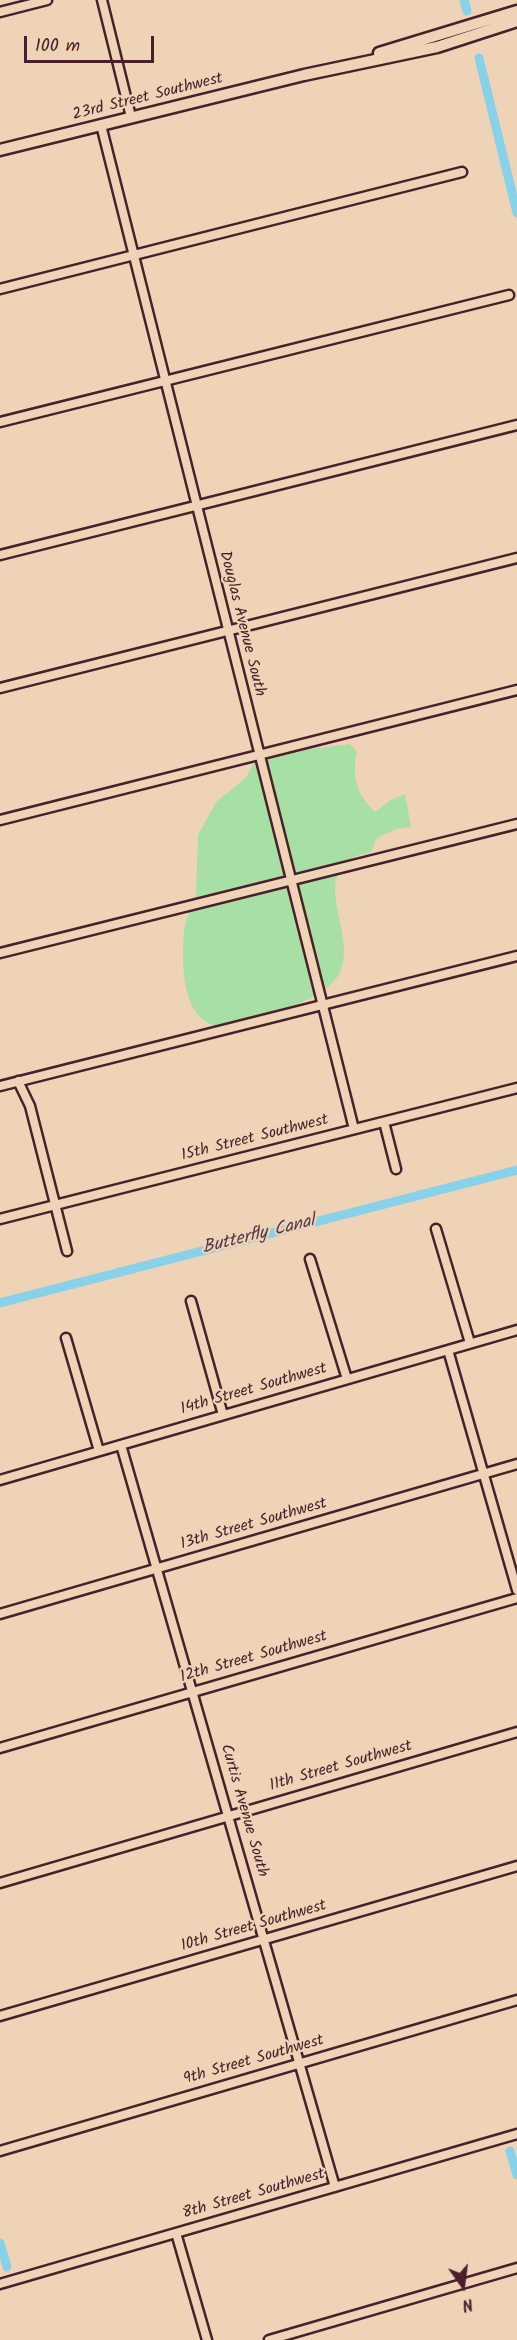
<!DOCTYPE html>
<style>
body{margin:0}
#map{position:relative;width:517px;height:2340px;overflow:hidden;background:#efd3b6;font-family:Kalam,sans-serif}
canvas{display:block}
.north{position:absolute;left:433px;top:2256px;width:60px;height:60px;-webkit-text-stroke:4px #efd3b6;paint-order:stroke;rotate:166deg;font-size:16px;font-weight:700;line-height:24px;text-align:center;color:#4a1f2b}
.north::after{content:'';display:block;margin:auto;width:21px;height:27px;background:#4a1f2b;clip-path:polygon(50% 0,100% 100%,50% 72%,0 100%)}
.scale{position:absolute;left:24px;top:36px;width:130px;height:27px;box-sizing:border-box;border:3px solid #4a1f2b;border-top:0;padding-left:8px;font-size:18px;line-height:21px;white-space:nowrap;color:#4a1f2b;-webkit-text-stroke:4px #efd3b6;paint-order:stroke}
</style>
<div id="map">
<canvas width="517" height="2340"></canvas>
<div class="north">N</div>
<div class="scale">100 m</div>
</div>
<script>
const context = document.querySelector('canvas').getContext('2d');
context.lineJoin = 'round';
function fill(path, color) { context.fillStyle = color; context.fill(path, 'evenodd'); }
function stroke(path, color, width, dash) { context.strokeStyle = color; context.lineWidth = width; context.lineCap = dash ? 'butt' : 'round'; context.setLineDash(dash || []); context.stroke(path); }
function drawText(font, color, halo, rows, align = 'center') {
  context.font = font + ' Kalam,sans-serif'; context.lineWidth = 4.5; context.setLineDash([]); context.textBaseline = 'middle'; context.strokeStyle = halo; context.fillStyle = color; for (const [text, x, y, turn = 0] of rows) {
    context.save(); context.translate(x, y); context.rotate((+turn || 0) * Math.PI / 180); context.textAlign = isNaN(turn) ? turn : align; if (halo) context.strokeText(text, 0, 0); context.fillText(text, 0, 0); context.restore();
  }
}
fill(new Path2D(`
 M350 744 357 752C351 777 357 795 375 812L391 800 405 794 411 827 396 829 377 838 371 852C366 853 359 855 354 857 308 882 365 945 335 980 317 1000 286 1009 261 1016 250 1019 233 1027 221 1026 179 1025 181 953 185 925 187 914 194 906 196 895L198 835 216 802 246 778 254 762 294 751Z`), '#a7e0a4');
stroke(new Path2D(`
 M464 0 467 11
 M479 58 517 213
 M0 1303 517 1170
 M510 2151 517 2175
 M0 2243 7 2267`), '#88d2e9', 9);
const minor = new Path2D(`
 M102 0 131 117
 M0 12 47 0
 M101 125 354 1129
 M0 289 462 172
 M0 422 509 295
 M0 555 517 425
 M0 688 517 558
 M0 820 517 690
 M0 953 517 824
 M18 1081 30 1106 67 1251
 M0 1086 517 956
 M384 1122 396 1169
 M0 1219 517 1088
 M436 1229 470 1343
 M310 1259 347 1379
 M191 1301 223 1415
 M66 1338 99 1451
 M448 1350 517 1590
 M121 1445 335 2187
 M0 1480 517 1330
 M0 1614 517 1464
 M0 1748 517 1598
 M0 1883 517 1732
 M0 2016 517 1866
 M0 2151 517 2000
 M176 2233 207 2340
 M0 2284 517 2134
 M269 2340 517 2268`);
const tertiary = new Path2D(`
 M379 53 517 11
 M0 150 304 75 437 47 517 21`);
stroke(minor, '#4a1f2b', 13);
stroke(tertiary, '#4a1f2b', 15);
stroke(minor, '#efd3b6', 8);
stroke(tertiary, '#efd3b6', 10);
drawText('16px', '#4a1f2b', '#efd3b6', [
 ["23rd Street Southwest",148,98,-14],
 ["Douglas Avenue South",241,624,76],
 ["15th Street Southwest",255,1139,-14],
 ["14th Street Southwest",254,1390,-16],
 ["13th Street Southwest",254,1525,-16],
 ["12th Street Southwest",254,1658,-16],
 ["11th Street Southwest",341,1767,-16],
 ["Curtis Avenue South",243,1811,74],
 ["10th Street Southwest",254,1927,-16],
 ["9th Street Southwest",254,2061,-16],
 ["8th Street Southwest",254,2195,-16]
]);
drawText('italic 18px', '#533a48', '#efd3b6', [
 ["Butterfly Canal",259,1236,-14]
]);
</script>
